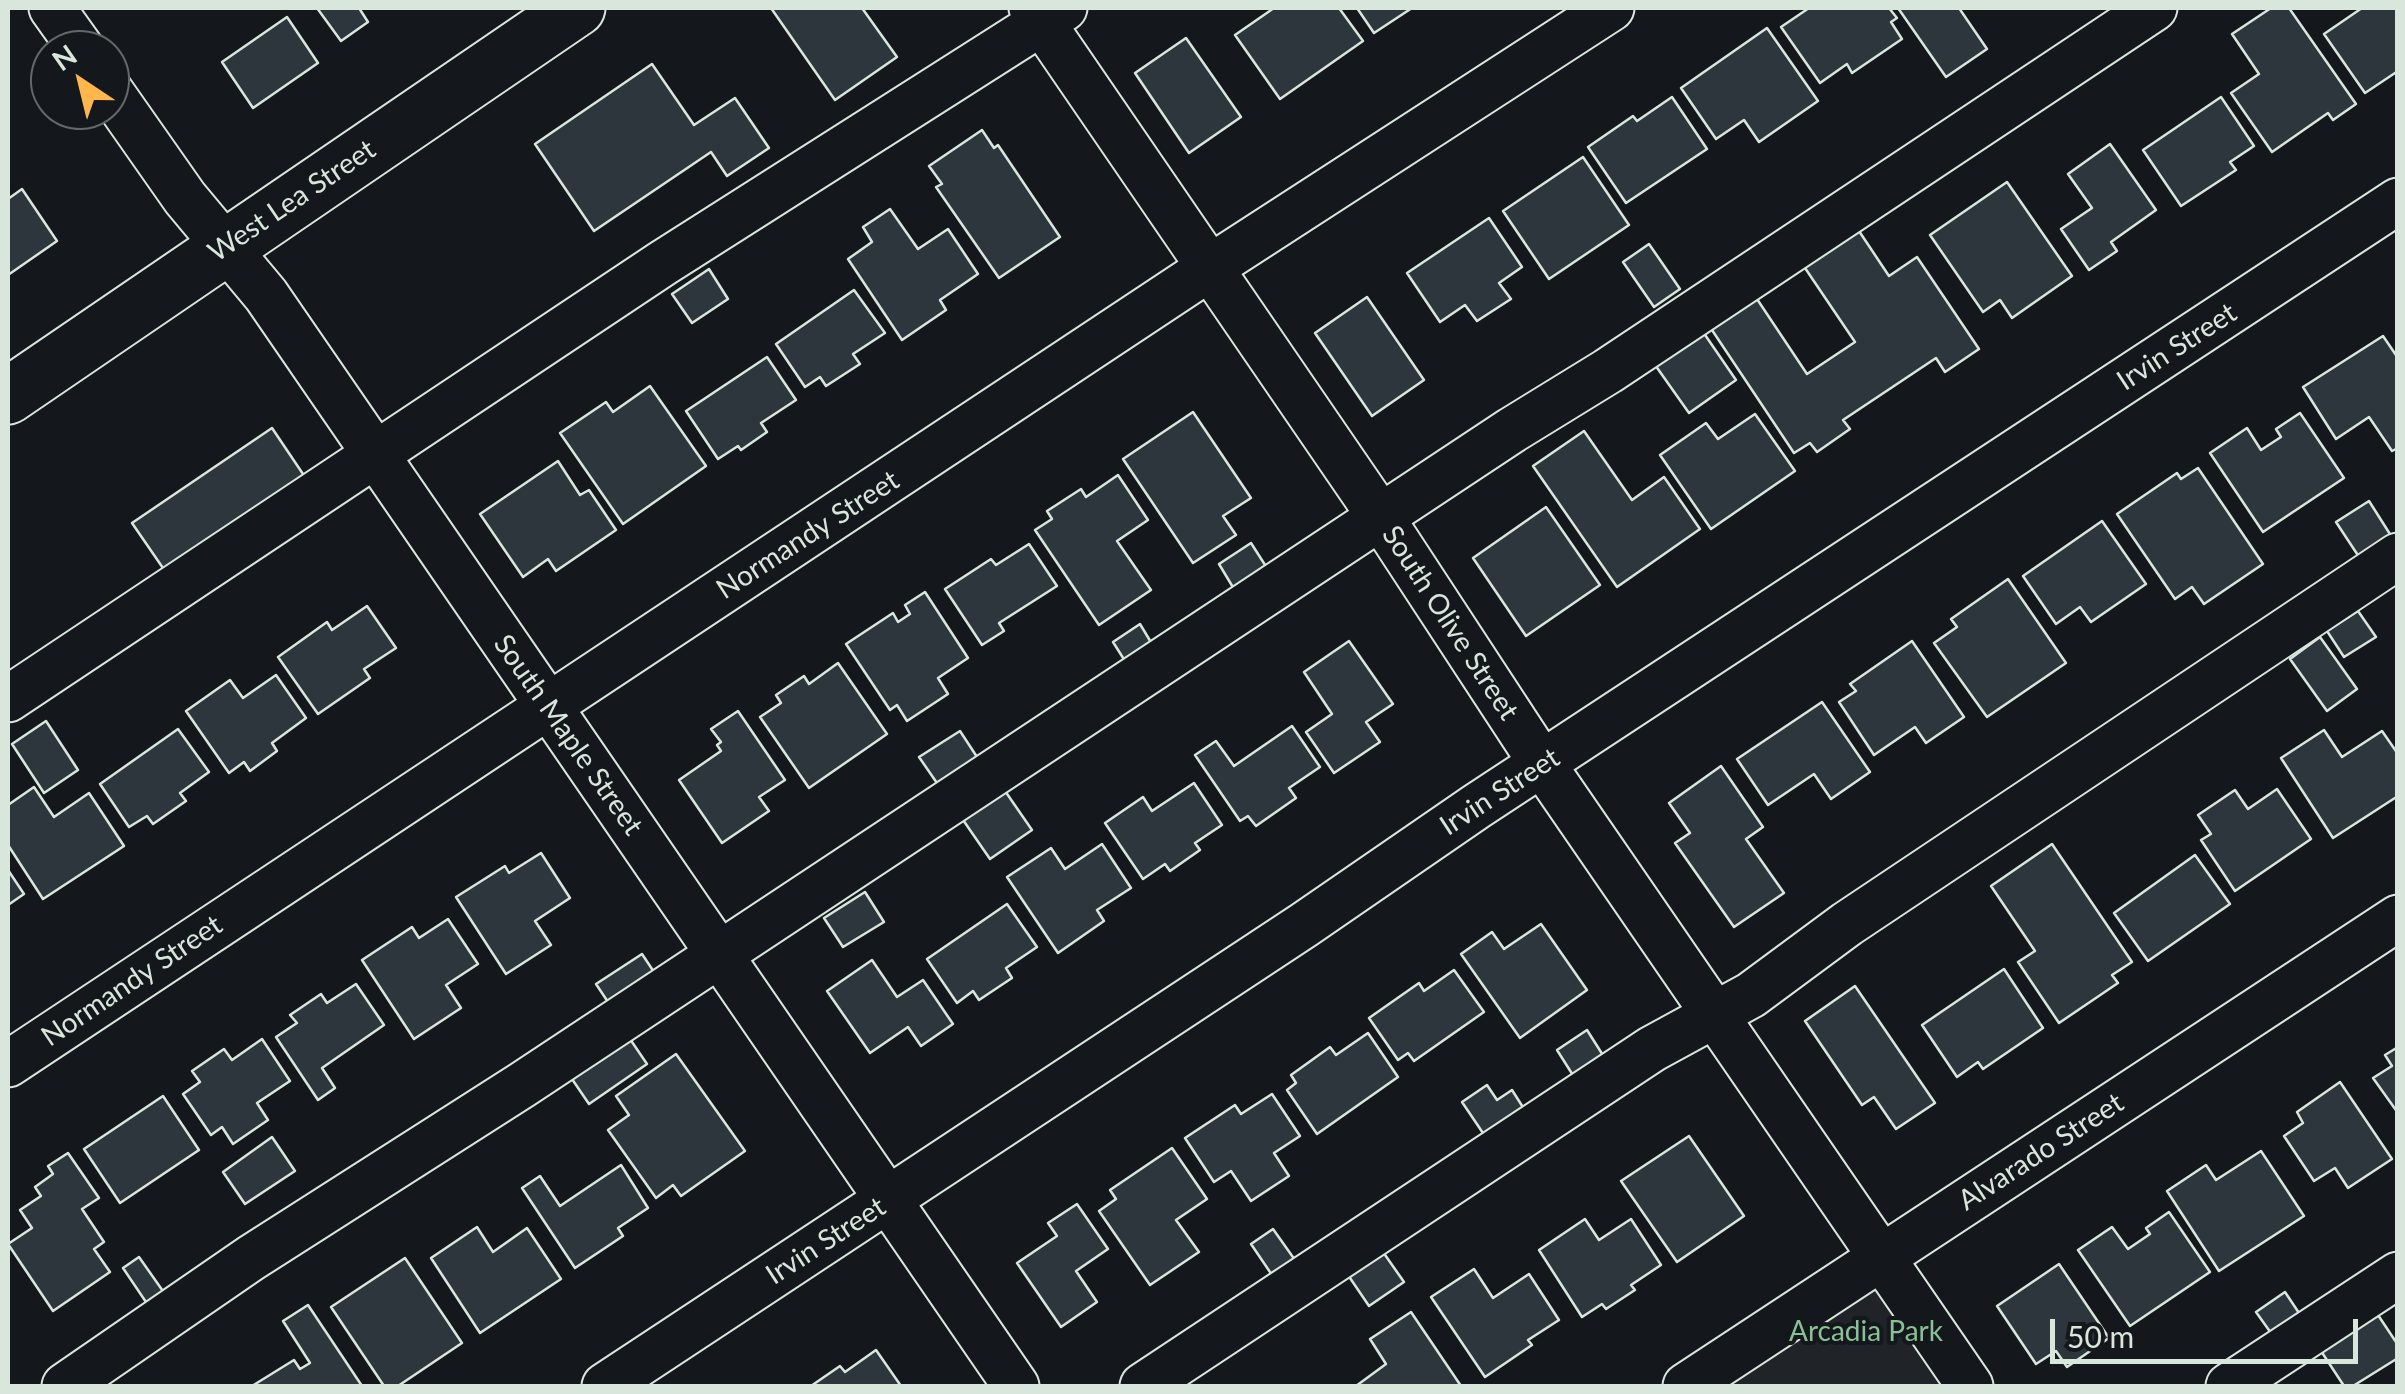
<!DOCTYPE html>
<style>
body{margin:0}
#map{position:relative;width:2405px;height:1394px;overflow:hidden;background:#14181c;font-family:Lato,sans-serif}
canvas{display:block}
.frame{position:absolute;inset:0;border:10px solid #d8e6dc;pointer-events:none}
.north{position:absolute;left:30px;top:30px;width:100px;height:100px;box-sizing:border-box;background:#14181c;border:2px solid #626a69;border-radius:50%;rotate:325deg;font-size:28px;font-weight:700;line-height:40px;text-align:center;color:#d8e6dc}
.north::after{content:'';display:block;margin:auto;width:35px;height:45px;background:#ffb74d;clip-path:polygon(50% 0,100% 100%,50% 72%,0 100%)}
.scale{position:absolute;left:2050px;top:1319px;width:308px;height:45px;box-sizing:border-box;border:5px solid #d8e6dc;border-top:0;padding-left:12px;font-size:30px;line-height:35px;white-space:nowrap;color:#d8e6dc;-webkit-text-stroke:8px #14181c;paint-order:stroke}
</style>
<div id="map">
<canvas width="2405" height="1394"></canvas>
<div class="frame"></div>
<div class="north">N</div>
<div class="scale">50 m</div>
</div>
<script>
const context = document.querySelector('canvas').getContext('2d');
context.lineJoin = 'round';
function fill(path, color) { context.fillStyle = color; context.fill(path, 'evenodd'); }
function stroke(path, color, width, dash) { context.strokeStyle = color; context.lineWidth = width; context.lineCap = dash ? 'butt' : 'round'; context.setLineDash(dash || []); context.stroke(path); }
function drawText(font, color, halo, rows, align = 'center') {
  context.font = font + ' Lato,sans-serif'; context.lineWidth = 8; context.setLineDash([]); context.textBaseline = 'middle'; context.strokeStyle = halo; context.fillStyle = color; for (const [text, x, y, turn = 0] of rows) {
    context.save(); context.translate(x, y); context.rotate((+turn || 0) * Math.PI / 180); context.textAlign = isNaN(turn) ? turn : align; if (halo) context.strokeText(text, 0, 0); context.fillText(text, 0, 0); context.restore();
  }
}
const green = new Path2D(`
 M1881 1257 1969 1386H1686Z`);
fill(green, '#202428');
stroke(green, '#939e99', 2.5);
const building = new Path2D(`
 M317 8H359L368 22 341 41Z
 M771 8H862L897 57 835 100Z
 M1274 8H1339L1363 41 1280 99 1235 35Z
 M1357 8H1412L1374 33Z
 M1809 8H1889L1897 18 1891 22 1902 39 1852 73 1847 64 1820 83 1781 27Z
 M1898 8H1959L1987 49 1946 77Z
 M2271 8H2289L2356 104 2333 120 2328 113 2272 152 2231 93 2259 74 2232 34Z
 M2362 8H2398V71L2365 93 2324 34Z
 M287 17 318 63 253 108 222 62Z
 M1767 28 1818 101 1759 142 1744 120 1716 139 1681 88Z
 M1186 38 1241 117 1189 153 1135 73Z
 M652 64 694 125 735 98 769 148 727 176 711 152 594 231 535 144Z
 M1672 97 1707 149 1626 203 1588 147 1633 116 1637 121Z
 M2221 97 2254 146 2230 162 2236 170 2181 206 2143 150Z
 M982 130 994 148 998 145 1060 237 999 278 936 187 942 184 929 166Z
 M2110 144 2156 210 2111 242 2117 251 2089 270 2061 229 2092 208 2068 174Z
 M1583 157 1629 225 1549 279 1503 211Z
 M2007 182 2072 276 2012 318 2000 300 1983 312 1930 235Z
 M22 189 57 241 8 275V199Z
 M890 209 918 249 948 229 978 274 940 300 946 310 902 340 848 259 872 242 863 227Z
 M1489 218 1522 267 1499 283 1511 299 1477 321 1465 305 1440 322 1407 273Z
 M1857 228 1889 276 1917 257 1979 349 1945 372 1936 358 1843 420 1850 429 1817 452 1810 443 1794 453 1710 327 1755 296 1807 374 1855 342 1803 265Z
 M1649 244 1680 289 1654 307 1623 262Z
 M709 269 728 299 692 323 672 294Z
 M854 290 885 333 853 354 860 364 826 386 820 377 805 387 776 344Z
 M1367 297 1424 380 1372 416 1315 333Z
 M1701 329 1736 380 1689 413 1653 362Z
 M2383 336 2398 358V448L2392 451 2369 417 2336 439 2303 387Z
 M767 357 796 400 761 423 767 432 741 450 738 446 718 459 686 411Z
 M650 386 706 466 623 524 560 433 606 402 613 412Z
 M1193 412 1251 498 1223 516 1236 535 1193 563 1123 459Z
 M2300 413 2344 478 2263 532 2210 453 2247 428 2261 450 2281 437 2276 429Z
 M1755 414 1795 471 1711 529 1660 455 1706 423 1718 439Z
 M272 428 305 477 165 571 132 523Z
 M1584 431 1632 500 1664 477 1700 529 1617 587 1533 466Z
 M558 461 580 495 589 490 616 530 556 571 548 559 523 577 480 514Z
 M2198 468 2263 564 2204 604 2192 587 2175 599 2117 514 2177 473 2181 479Z
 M1118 475 1148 520 1117 541 1151 590 1099 625 1035 530 1052 519 1047 511 1081 489 1086 497Z
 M2369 501 2395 542 2363 563 2336 522Z
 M1546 507 1600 585 1526 636 1473 558Z
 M2102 521 2146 584 2091 622 2080 607 2056 624 2023 576Z
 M1251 543 1267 568 1234 589 1219 564Z
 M1029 544 1057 586 999 623 1004 631 982 645 945 589 991 559 996 565Z
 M2008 579 2066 663 1987 717 1934 643 1957 627 1951 619Z
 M925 592 968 658 938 678 948 694 907 721 897 705 890 710 846 644 893 613 898 622 910 614 905 605Z
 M367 606 396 648 364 669 370 678 318 714 278 657 327 622 332 630Z
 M2358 611 2376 637 2344 657 2327 631Z
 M1140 624 1152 644 1125 661 1113 642Z
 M2320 637 2357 689 2327 711 2290 659Z
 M1349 641 1393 704 1366 722 1380 742 1334 773 1306 732 1332 714 1304 672Z
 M1912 641 1964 717 1926 743 1915 727 1874 755 1839 702 1856 691 1850 684Z
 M838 663 887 734 809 788 760 717 781 703 776 695 804 676 809 684Z
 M276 675 306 718 272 743 277 751 250 771 244 762 229 773 186 711 230 680 243 698Z
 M1822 702 1870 772 1831 799 1814 774 1768 805 1737 759Z
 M738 711 785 780 759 797 769 811 722 843 679 780 721 751 717 745 721 742 711 729Z
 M46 721 78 770 44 793 12 744Z
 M1292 726 1320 767 1289 788 1296 798 1256 826 1248 816 1240 821 1195 755 1216 741 1234 766Z
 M178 729 209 772 180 793 186 801 153 824 147 816 129 827 100 784Z
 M2324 730 2342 757 2382 731 2398 754V796L2333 838 2281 758Z
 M960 731 979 760 939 786 919 757Z
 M1721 766 1763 827 1746 839 1784 893 1734 927 1675 843 1690 833 1669 803Z
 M1194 783 1222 825 1195 843 1200 850 1170 871 1165 864 1143 879 1105 823 1143 797 1152 811Z
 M34 787 54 817 89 793 124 846 43 899 8 845V805Z
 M1003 788 1032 830 990 859 961 817Z
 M2277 789 2311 839 2235 891 2201 840 2211 834 2198 815 2235 790 2248 809Z
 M1102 844 1131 888 1097 910 1104 921 1058 953 1007 877 1051 848 1065 869Z
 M2052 844 2132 962 2112 975 2118 983 2059 1023 2018 962 2035 951 1991 886Z
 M541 853 570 898 535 921 551 945 506 974 456 897 505 866 509 873Z
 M2195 855 2230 904 2148 961 2114 913Z
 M8 870 24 894 8 905Z
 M865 892 884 922 843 947 824 918Z
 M1007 904 1037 947 1006 968 1012 978 979 1000 973 991 957 1003 927 959Z
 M448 919 478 964 446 985 461 1008 414 1039 362 960 412 927 419 938Z
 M1541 924 1587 990 1520 1038 1461 954 1492 932 1504 949Z
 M642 954 654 972 608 1002 596 984Z
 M872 960 897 997 923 980 953 1024 921 1046 908 1027 870 1053 827 991Z
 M2004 969 2043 1028 1983 1069 1978 1062 1957 1077 1922 1025Z
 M1454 970 1484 1012 1414 1061 1408 1053 1398 1060 1369 1018 1419 983 1424 991Z
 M356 984 384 1025 322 1068 335 1088 318 1100 276 1037 297 1023 290 1015 321 994 327 1003Z
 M1855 986 1935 1103 1896 1129 1874 1097 1862 1105 1805 1021Z
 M1587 1030 1606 1060 1576 1080 1557 1050Z
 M1368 1033 1398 1077 1317 1134 1287 1090 1296 1083 1291 1075 1330 1047 1336 1055Z
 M262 1039 290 1081 257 1103 268 1120 233 1144 222 1127 211 1135 183 1094 200 1082 192 1071 224 1049 232 1060Z
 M630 1039 647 1064 589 1104 572 1079Z
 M2398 1047V1113L2373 1078 2392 1066 2385 1055Z
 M676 1054 745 1151 681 1196 673 1185 656 1198 608 1130 629 1115 616 1096Z
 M2340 1082 2392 1159 2348 1188 2335 1168 2314 1181 2284 1136 2303 1123 2297 1112Z
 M1487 1085 1497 1100 1512 1090 1526 1112 1487 1139 1462 1102Z
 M1272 1094 1300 1136 1274 1153 1289 1176 1251 1201 1231 1171 1214 1182 1185 1138 1235 1105 1241 1114Z
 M163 1096 199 1150 120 1203 84 1149Z
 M1689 1136 1744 1216 1677 1262 1621 1181Z
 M272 1137 295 1171 245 1204 223 1172Z
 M1172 1148 1207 1199 1176 1220 1199 1252 1150 1285 1099 1211 1116 1199 1110 1190Z
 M2261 1151 2304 1216 2219 1271 2167 1191 2206 1165 2216 1180Z
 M68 1153 99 1198 82 1209 104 1242 94 1249 110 1272 53 1311 8 1244 32 1228 20 1210 41 1196 35 1187 53 1174 48 1166Z
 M621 1165 648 1208 618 1228 623 1236 575 1268 522 1188 540 1176 560 1206Z
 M1077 1204 1108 1249 1076 1271 1097 1302 1061 1327 1017 1263 1057 1236 1048 1223Z
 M2169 1212 2210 1272 2130 1326 2078 1250 2112 1227 2128 1249 2150 1234 2146 1228Z
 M1585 1219 1599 1240 1631 1219 1661 1265 1631 1285 1635 1290 1606 1309 1602 1304 1582 1317 1539 1250Z
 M477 1227 493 1252 527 1228 561 1279 480 1333 431 1258Z
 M1273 1229 1295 1260 1272 1275 1251 1244Z
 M1383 1252 1404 1282 1369 1306 1348 1275Z
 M139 1257 165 1294 148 1305 123 1268Z
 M405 1258 462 1343 398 1386H384L331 1307Z
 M2059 1264 2109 1338 2067 1367 2056 1351 2036 1364 1997 1306Z
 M1474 1269 1493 1298 1529 1274 1559 1320 1528 1340 1532 1345 1485 1377 1431 1297Z
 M2285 1292 2299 1313 2271 1333 2256 1312Z
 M308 1305 362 1386H252L294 1360 300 1369 310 1363 283 1321Z
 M1411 1312 1461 1386H1356L1386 1364 1370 1339Z
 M2378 1315 2398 1345V1358L2353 1386H2344L2321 1351Z
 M876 1350 901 1386H811L840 1366 845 1372Z`);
fill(building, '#2c363c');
stroke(building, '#d8e6dc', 2.5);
const minor = new Path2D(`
 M52 8 82 50
 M1032 8 1382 519 1543 765 1970 1386
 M110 91 185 198 266 295 1016 1386
 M8 699 663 263 1064 8
 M8 1064 1211 267 1611 8
 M65 1386 251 1258 522 1085 1512 430 1608 371 2154 8
 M605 1386 1304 925 1477 806 2398 201
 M1143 1386 1652 1049 1751 995 1847 924 2398 556
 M1686 1386 2398 918
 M2229 1386 2398 1275`);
const major = new Path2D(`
 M8 396 577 8`);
stroke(minor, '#d8e6dc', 49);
stroke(major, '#d8e6dc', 59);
stroke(minor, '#14181c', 45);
stroke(major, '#14181c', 55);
drawText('28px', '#d8e6dc', '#14181c', [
 ["West Lea Street",292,201,-34],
 ["Irvin Street",2177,347,-33],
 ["Normandy Street",808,535,-33],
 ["South Olive Street",1450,623,57],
 ["South Maple Street",568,735,55],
 ["Irvin Street",1500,792,-33],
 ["Normandy Street",132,981,-34],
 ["Alvarado Street",2041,1152,-33],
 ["Irvin Street",826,1241,-33]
]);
drawText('28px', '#8ac095', '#14181c', [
 ["Arcadia Park",1866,1332]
]);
</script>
